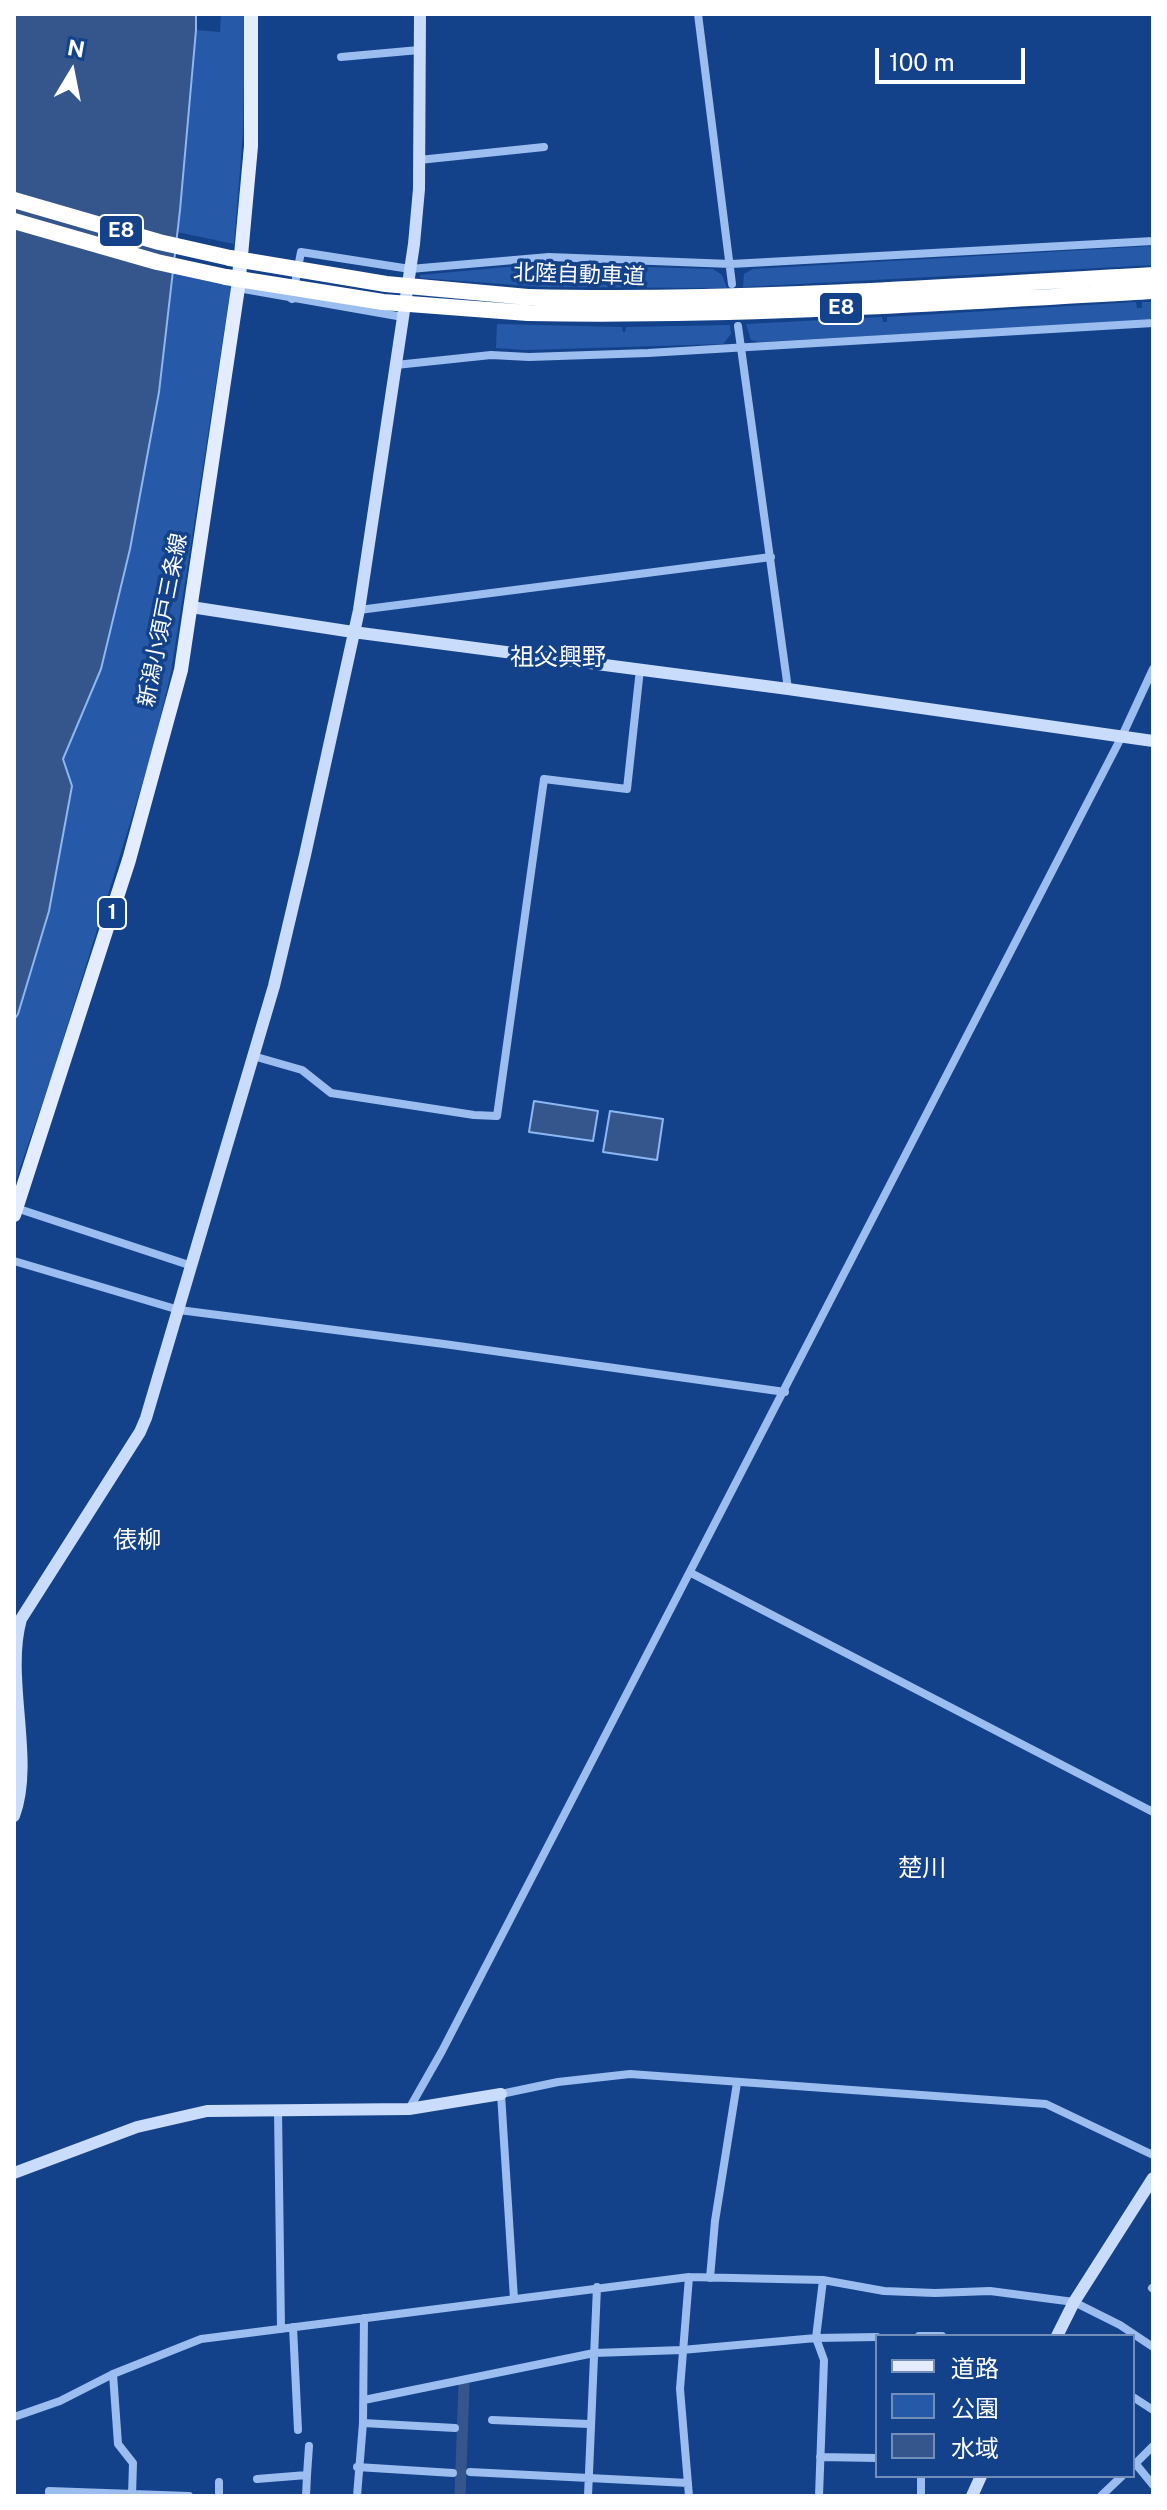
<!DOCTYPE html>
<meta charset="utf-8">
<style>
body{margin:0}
#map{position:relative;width:1167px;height:2510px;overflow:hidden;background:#14428a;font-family:"Public Sans","Noto Sans JP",sans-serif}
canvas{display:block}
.frame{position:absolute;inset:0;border:16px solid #fff;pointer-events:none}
.legend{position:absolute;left:875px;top:2334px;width:260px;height:144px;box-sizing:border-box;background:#14428a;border:2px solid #728eb9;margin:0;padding:10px 14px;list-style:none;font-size:24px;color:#fff}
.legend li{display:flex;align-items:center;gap:16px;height:40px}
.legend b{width:40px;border:2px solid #728eb9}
.north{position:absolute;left:32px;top:32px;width:80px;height:80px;-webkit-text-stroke:6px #14428a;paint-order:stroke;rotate:10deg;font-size:22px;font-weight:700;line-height:32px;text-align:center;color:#fff}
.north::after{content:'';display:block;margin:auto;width:28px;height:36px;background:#fff;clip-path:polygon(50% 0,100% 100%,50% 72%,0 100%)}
.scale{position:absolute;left:875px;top:48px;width:150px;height:36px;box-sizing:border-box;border:4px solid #fff;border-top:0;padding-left:10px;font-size:24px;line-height:28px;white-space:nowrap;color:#fff;-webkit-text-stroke:6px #14428a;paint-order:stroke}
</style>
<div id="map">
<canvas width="1167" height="2510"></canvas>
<div class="frame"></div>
<ul class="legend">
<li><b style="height:10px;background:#e4edff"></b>道路</li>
<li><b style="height:22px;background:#265aa9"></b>公園</li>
<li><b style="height:22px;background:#35568c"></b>水域</li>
</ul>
<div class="north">N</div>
<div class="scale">100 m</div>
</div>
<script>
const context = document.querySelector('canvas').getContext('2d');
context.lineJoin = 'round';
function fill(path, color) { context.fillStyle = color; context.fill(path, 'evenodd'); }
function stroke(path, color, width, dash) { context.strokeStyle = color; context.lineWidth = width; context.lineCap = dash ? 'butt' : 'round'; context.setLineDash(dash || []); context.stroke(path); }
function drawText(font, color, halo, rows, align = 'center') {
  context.font = font + ' "Public Sans","Noto Sans JP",sans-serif'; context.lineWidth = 7; context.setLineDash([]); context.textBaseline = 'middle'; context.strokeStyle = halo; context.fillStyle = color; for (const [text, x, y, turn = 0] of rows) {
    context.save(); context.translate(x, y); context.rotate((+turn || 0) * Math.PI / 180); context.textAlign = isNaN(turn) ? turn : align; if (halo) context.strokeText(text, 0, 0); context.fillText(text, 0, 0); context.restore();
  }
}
fill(new Path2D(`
 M221 14H245L243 132 234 244 177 232 196 30 220 32Z
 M1153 246V265L743 287 744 274 753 269Z
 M540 264 713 269 722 275 727 288 544 287 420 278V275Z
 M173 274 231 286 171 672 152 752 52 1075 14 1185V1020L18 1014 72 786 63 759 101 669 130 549 159 392Z
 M1136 302 1137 308H1142V302H1153V320L759 342 751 340 746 324 882 317 883 322H887V317Z
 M497 324 622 327 623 332H625L626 327 730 325 731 334 723 344 526 350 496 348Z`), '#265aa9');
const water = new Path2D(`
 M14 14H196V30L180 210 159 392 130 549 101 669 63 759 72 786 49 911 18 1014 14 1020Z
 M534 1101 598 1111 593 1141 529 1132Z
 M610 1111 663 1119 657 1160 603 1152Z`);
fill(water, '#35568c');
stroke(water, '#8db7f3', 2);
stroke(new Path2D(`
 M460 2496 464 2385`), '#35568c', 11);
stroke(new Path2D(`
 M698 14 732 284
 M341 57 419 50
 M419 160 544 147
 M238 288 403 317
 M292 299 301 252 410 269 549 257 731 264 1153 241
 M738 326 788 689
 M396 365 491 355 529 357 648 353 1153 323
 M359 610 771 557
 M253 1056 302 1070 331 1093 474 1115 497 1116 544 779 627 789 640 669
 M16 1208 192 1266
 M14 1261 179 1310 444 1344 785 1392
 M691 1573 1153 1812
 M409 2109 442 2051 1122 736 1153 669
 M278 2110 281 2329
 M689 2277 680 2389 689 2496
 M710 2278 715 2221 737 2083
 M1152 2288 1153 2289
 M514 2299 501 2094 558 2082 630 2074 1046 2104 1153 2155
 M293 2327 298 2430
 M919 2336H942
 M113 2374 118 2444 133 2463 132 2496
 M1133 2397 1153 2410
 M364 2400 594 2353 682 2350 816 2338 877 2337
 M14 2417 60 2401 113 2374 201 2339 689 2277 823 2280 884 2291 935 2293 990 2291 1074 2302 1120 2325 1153 2347
 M492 2420 589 2424
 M363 2423 455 2428
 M820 2457 877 2458
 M1135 2463 1153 2485
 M1134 2465 1153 2446
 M357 2467 453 2473
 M470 2472 688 2483
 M307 2475 309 2446
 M257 2479 307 2475 306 2496
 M49 2496V2491L189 2496
 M219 2496V2482
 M357 2496 363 2423 364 2318
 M588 2496 597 2287
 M819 2496 824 2360 816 2338 823 2280
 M921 2496V2476
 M1101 2496 1122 2476`), '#9cbdf0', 8);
stroke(new Path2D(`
 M191 607 353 632 788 689 1153 741
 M14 1816C35 1760 4 1678 21 1619L140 1432 146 1418 274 986 305 855 359 610 414 244 419 189 420 14
 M14 2173 137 2127 207 2111 409 2109 501 2094
 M1057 2336 1074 2302 1153 2178
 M972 2496 981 2476`), '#c9dcfb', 12);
stroke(new Path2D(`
 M14 1215 129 860 181 670 238 288 251 146V14`), '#e4edff', 14);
stroke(new Path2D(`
 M14 200 159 242 230 258
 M14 221 157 262 226 277
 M528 297C737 302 945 287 1153 275
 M528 313C737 317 945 303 1153 291`), '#fff', 16);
stroke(new Path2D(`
 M230 258 386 284 528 297
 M226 277 383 302 528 313`), '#fff', 16);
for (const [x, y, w] of [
 [121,231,44],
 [841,308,44],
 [112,913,28]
]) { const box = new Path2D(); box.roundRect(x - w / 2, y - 16, w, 32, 6); context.fillStyle = '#14428a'; context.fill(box); stroke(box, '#fff', 2); }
drawText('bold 20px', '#fff', null, [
 ["E8",121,231],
 ["E8",841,308],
 ["1",112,913]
]);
drawText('22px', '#fff', '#14428a', [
 ["北陸自動車道",579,275,2],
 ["新潟小須戸三条線",163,620,-79]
]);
drawText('24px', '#fff', '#14428a', [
 ["祖父興野",558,658],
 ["俵柳",137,1541],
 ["楚川",922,1869]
]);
</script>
